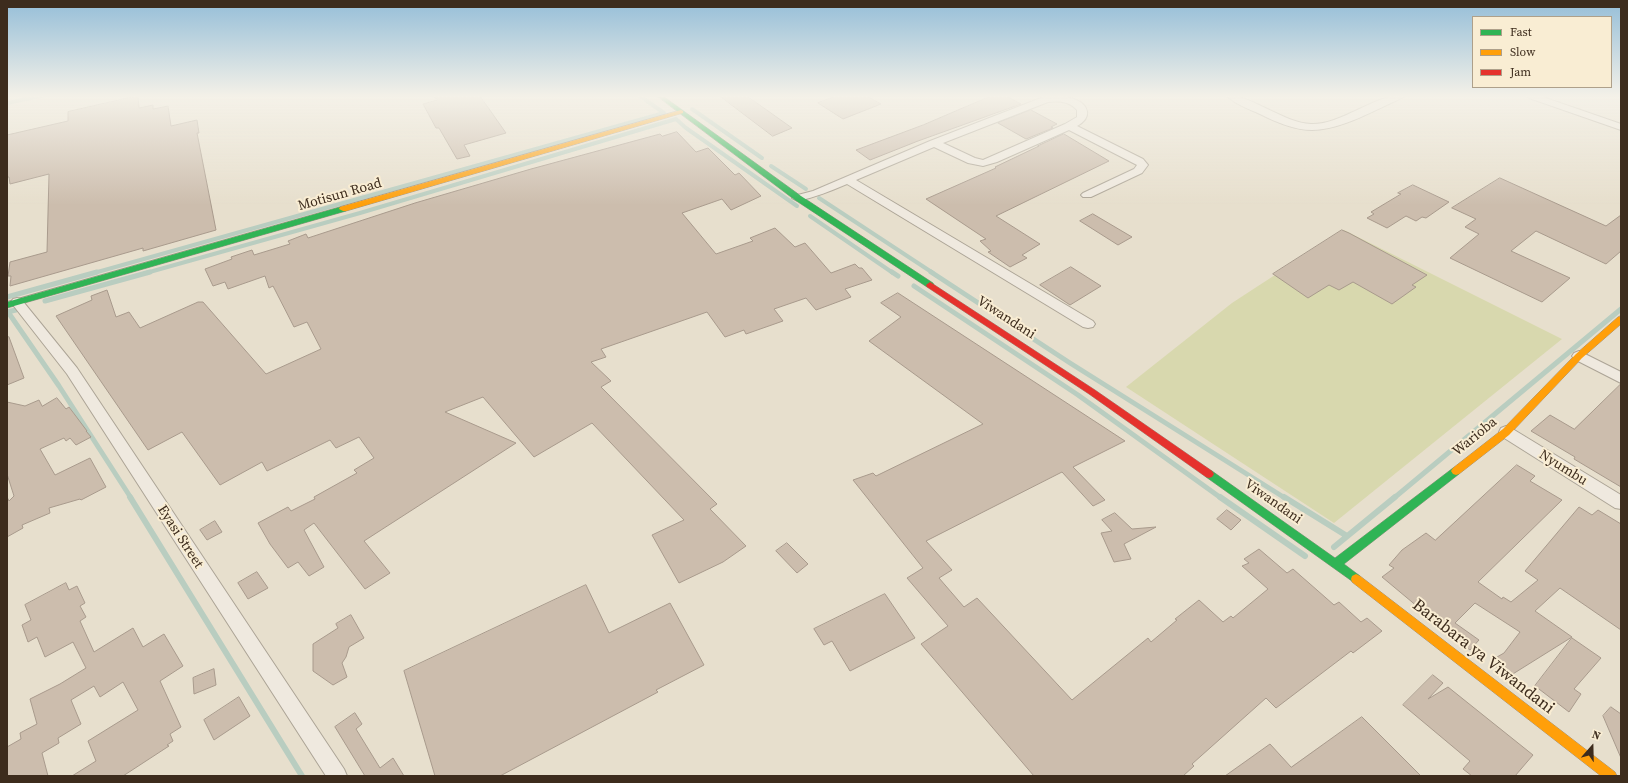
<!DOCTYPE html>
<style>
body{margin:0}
#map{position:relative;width:1628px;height:783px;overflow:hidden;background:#e7dfcd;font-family:"Source Serif 4",serif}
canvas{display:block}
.frame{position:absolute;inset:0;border:8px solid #3d2c1d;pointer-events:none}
.legend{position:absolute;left:1472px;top:16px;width:140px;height:72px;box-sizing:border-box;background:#f9edd3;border:1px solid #aea08a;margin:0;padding:5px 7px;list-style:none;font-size:12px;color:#3d2c1d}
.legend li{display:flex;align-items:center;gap:8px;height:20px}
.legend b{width:20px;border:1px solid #aea08a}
.north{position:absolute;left:1572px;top:727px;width:40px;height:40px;-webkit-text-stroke:3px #f9edd3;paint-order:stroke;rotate:20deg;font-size:11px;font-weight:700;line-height:16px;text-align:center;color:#3d2c1d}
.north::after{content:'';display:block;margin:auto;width:14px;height:18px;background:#3d2c1d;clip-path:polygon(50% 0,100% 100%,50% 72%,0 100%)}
</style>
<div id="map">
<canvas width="1628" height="783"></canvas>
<div class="frame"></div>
<ul class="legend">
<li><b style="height:5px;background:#30b455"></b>Fast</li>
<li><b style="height:5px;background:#ff9f0a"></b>Slow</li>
<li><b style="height:5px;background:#e5322d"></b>Jam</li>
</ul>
<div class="north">N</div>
</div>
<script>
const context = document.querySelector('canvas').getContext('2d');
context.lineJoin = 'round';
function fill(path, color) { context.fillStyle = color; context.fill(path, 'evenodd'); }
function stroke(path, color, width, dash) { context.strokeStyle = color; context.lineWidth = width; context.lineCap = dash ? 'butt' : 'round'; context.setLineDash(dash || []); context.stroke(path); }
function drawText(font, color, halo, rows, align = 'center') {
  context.font = font + ' "Source Serif 4",serif'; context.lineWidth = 4; context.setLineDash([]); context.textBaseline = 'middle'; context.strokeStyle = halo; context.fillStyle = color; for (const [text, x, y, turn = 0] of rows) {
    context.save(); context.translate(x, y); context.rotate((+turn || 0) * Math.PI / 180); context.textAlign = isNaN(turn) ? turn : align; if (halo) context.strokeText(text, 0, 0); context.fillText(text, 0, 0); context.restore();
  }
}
fill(new Path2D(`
 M1344 230 1562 339 1334 523 1126 387 1232 303Z`), '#d8d8ae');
stroke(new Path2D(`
 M7 103 41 96
 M692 109 762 158
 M771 166 806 189
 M819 198 933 273
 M810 216 893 273
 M94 273 664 113 640 96
 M146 273 360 213 676 119 686 128 797 206`), '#b9cdc0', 4);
stroke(new Path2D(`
 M892 272 898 276
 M931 272 1070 363 1285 498
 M914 286 1078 395 1221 498
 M7 297 97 272
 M45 301 150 272
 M7 312 16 310
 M8 312 59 386 131 498
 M1394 498 1621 309`), '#b9cdc0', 5);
stroke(new Path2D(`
 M130 497 302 776
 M1220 497 1305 556
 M1284 497 1347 536
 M1334 547 1395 497`), '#b9cdc0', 6);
const building = new Path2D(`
 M138 96 139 108 153 105V109L168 106 171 126 197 120 199 133H197L216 230 143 251V248L10 286 11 276H8L10 262 47 252 49 174 10 184 9 177H7V135L68 121V112Z
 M434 96H480L506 133 464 145 470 156 457 159 439 128H436L423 104 437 100Z
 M720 96H747L792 128 773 136Z
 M836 96H867L881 104 843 119 818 103Z
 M991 96H1006L1021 104 918 141 870 160 856 150 923 125Z
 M1031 110 1057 124 1051 127 1053 128 1026 139 998 123Z
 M677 132 696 152 708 148 735 175 739 173 761 196 731 210 722 199 682 213 716 254 753 241 750 238 775 228 795 247 805 243 831 273 855 264 859 268H862L872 280 845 289 851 297 816 310 806 298 774 309 783 321 746 334 744 330 725 337 707 312 601 349 606 357 591 362 611 381 601 387 717 504 710 509 746 546 723 562 679 583 652 535 684 520 592 423 534 457 483 397 445 412 516 443 364 541 390 573 365 589 314 523 304 530 324 567 309 576 298 562 288 568 270 544 258 523 288 507 291 511 315 499 314 497 357 473 354 470 374 458 359 437 336 448 330 440 267 471 262 462 220 485 182 432 148 450 56 316 92 300 91 296 107 290 116 317 129 312 140 328 198 302H203L266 374 321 349 307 322 294 327 273 286 269 288 265 276 228 289 225 282 213 286 205 269 232 259 231 257 252 250 254 255 290 244 288 241 306 234 308 238 415 203 531 169 660 134 662 136Z
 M1064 134 1109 161 996 216 1040 244 1022 255 1027 258 1010 267 988 252 991 251 980 241 986 239 926 199 996 168 995 167 1039 146H1038Z
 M1500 178 1606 226 1621 215V251L1606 264 1536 231 1511 251 1570 278 1542 302 1450 258 1479 234 1465 227 1476 219 1452 208Z
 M1413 185 1449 202 1426 218 1422 217 1416 221 1406 216 1387 228 1367 218 1374 214 1371 212 1401 194 1398 193Z
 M1093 214 1132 237 1118 245 1080 221Z
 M1342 230 1349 233 1427 275 1412 285 1416 287 1392 304 1353 282 1339 290 1329 285 1308 298 1273 274Z
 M1071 267 1101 286 1070 305 1040 285Z
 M898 293 1125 441 1073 467 1105 500 1093 506 1062 472 926 541 952 570 939 578 964 607 977 598 1072 700 1148 638 1151 642 1177 620 1175 619 1199 600 1223 622 1231 616 1233 618 1268 589 1242 566 1249 563 1244 559 1259 549 1287 573 1293 569 1334 605 1339 602 1361 622 1367 618 1382 631 1353 653 1351 651 1276 708 1266 698 1192 764 1194 766 1183 776H1034L921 644 948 626 907 578 923 568 853 480 873 473 876 476 983 424 869 341 901 317 881 303Z
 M9 337 24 378 7 385V338Z
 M1621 384V487L1574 459 1575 457 1531 431 1550 415 1574 429Z
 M57 398 66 409 69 407 87 431H86L91 437 76 445 70 438 66 441 64 438 40 449 55 475 90 458 106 487 81 500 80 499 49 508 50 513 22 525 23 528 7 537V497L9 501 14 496 7 474V402L25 406 39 400 42 406Z
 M1517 465 1535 476 1530 481 1562 500 1478 582 1502 599 1503 597 1511 602 1538 580 1525 571 1579 507 1592 515 1598 510 1621 524V630L1560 588 1535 611 1572 637 1508 677 1490 661 1504 653 1520 632 1475 603 1455 623 1479 640 1470 650 1416 609 1418 607 1382 577 1394 568 1389 565 1402 550 1426 533 1435 540Z
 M1227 510 1241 520 1231 530 1217 519Z
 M1115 513 1132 529 1156 527 1124 544 1131 559 1114 562 1101 533 1112 531 1102 520Z
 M215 521 222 532 207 540 200 530Z
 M787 543 808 564 797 573 776 551Z
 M257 572 268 588 248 599 238 583Z
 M66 583 69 590 77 586 85 603 80 606 86 617 80 621 94 652 133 628 143 647 164 634 183 666 160 681 181 727 170 734 173 741 167 745 169 746 123 776H72L96 761 88 741 138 710 123 682 100 697 94 686 71 700 81 724 58 738 59 743 42 753 48 776H7V747L21 739 20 733 37 724 30 699 60 684 86 668 73 642 45 657 37 637 28 642 22 625 31 620 25 605Z
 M586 585 609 633 670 603 704 665 656 690 658 692 500 776H435L404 671Z
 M885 594 915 638 850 671 832 641 824 645 814 629Z
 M351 615 364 638 349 647 346 657 342 663 347 677 333 685 313 671V644L338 628 336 624Z
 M1572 638 1601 658 1574 689 1581 694 1569 712 1535 686Z
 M214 669 216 685 194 694 193 678Z
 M1433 675 1443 683 1428 699 1448 687 1533 755 1515 776H1472L1463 769 1470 761 1403 705Z
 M239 697 250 716 214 740 204 720Z
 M1611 707 1621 714V758L1603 716Z
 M355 713 362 724 356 729 380 768 393 758 404 776H365L335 727Z
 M1362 717 1421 776H1225L1270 744 1291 767Z`);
fill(building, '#ccbdad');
stroke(building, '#a89a8c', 1);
const street = new Path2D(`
 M1046 96C1056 95 1065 96 1074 99 1090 105 1092 118 1077 126L1143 159 1148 165 1142 173 1091 197H1083L1081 195 1083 193 1134 169 1137 165 1069 130 997 162 983 166 968 163 934 147 856 180 1093 321 1095 324 1093 327 1088 328 1083 327 847 184C831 191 815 197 798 201L792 198 794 196 813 191 930 141ZM1048 102C1059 101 1069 101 1077 110V117L1065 124 983 160 975 158 943 143Z
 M1227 96C1248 93 1283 123 1311 124 1342 125 1378 92 1404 96L1402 98C1376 109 1342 130 1312 130 1294 130 1276 122 1260 114 1251 110 1233 103 1227 96Z
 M1527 96H1540L1621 124V130L1529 98Z
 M17 298 21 299 77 368 344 769 347 776H326L67 374 13 305 11 302 13 299Z
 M1579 351 1621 372V383L1574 359 1572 356 1574 353Z
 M1506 426 1511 428 1621 495V509L1615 508 1501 436 1499 432 1501 428Z`);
const fast = new Path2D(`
 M657 96H663L801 196 933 283 934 285 933 287H927L795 200Z
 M340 207H343L347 209 346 211 7 308V302Z
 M1456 467 1459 468 1461 471 1459 474 1344 564 1360 576 1361 579 1360 582 1356 584 1206 477 1204 474 1206 471 1209 470 1212 471 1335 558 1453 468Z`);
const slow = new Path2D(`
 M681 110 683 111V113L346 211H343L339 209 340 207Z
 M1621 316V324L1582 358 1509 435 1459 474 1456 475 1453 474 1451 471 1453 468 1503 429 1576 354 1618 317Z
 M1356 574 1360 576 1615 772 1617 776H1601L1352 582 1351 579 1352 576Z`);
const jam = new Path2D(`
 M930 282 1095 390 1212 471 1214 474 1212 477 1209 478 1206 477 1089 394 927 287 926 285Z`);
stroke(street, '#aca496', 2);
stroke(fast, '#9c9386', 1);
stroke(slow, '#9c9386', 1);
stroke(jam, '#9c9386', 1);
fill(street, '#efe9df');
fill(fast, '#30b455');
fill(slow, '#ff9f0a');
fill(jam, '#e5322d');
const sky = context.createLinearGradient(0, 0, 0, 205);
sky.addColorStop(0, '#95bed8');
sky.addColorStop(0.47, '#f4f1e8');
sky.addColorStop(1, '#f4f1e800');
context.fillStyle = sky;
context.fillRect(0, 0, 1628, 205);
drawText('14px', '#3d2c1d', '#f9edd3', [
 ["Motisun Road",340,195,-16],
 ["Viwandani",1006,318,33],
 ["Warioba",1475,437,-39],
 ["Nyumbu",1563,468,32],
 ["Viwandani",1273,502,35],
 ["Eyasi Street",180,537,57]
]);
drawText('17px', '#3d2c1d', '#f9edd3', [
 ["Barabara ya Viwandani",1483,657,38]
]);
</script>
